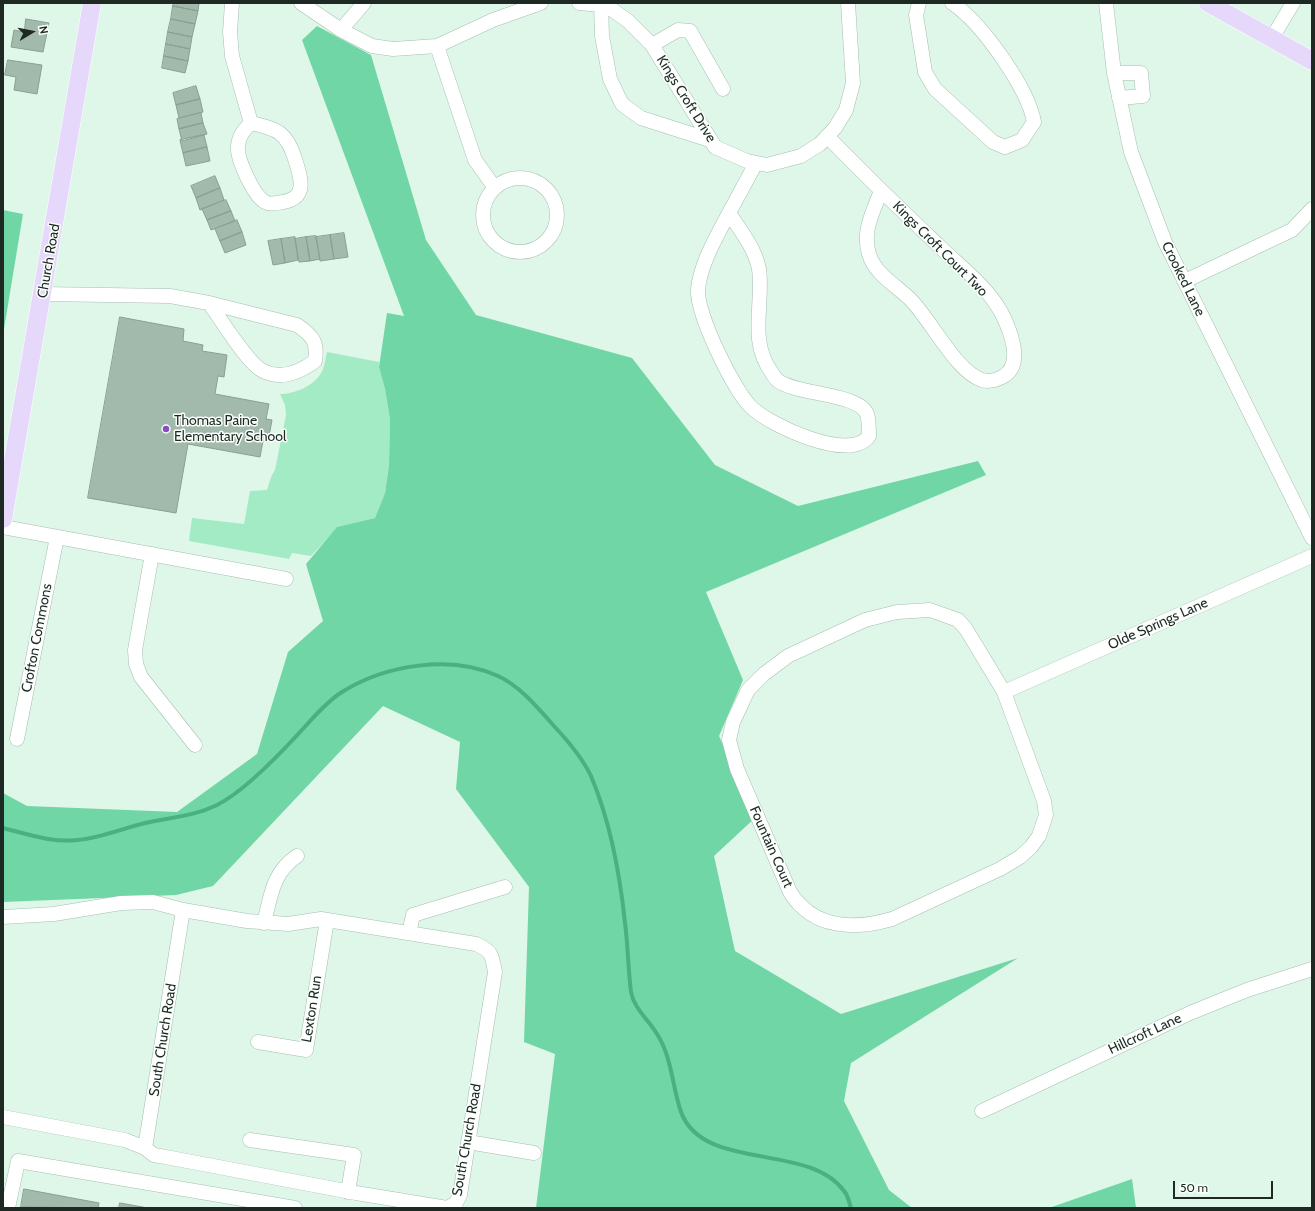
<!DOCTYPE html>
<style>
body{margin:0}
#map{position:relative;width:1315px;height:1211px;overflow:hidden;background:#def7e9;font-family:Cabin,sans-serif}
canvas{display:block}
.frame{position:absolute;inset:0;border:4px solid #1f2924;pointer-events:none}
.north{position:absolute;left:12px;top:12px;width:40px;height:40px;-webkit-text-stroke:3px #fafffc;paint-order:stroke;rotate:80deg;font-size:11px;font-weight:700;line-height:16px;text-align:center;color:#1f2924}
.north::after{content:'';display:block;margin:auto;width:14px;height:18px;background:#1f2924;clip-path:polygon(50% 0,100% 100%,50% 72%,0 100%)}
.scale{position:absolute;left:1173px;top:1181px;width:100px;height:18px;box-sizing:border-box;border:2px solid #1f2924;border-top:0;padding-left:5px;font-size:12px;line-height:14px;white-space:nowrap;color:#1f2924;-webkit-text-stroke:3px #fafffc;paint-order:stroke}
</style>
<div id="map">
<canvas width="1315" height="1211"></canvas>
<div class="frame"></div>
<div class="north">N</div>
<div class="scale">50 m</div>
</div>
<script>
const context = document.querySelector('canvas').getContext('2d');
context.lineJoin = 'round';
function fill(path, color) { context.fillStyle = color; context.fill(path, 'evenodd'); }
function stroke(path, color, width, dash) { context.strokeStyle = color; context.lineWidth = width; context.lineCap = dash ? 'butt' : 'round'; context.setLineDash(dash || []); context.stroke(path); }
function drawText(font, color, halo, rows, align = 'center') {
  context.font = font + ' Cabin,sans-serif'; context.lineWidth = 3; context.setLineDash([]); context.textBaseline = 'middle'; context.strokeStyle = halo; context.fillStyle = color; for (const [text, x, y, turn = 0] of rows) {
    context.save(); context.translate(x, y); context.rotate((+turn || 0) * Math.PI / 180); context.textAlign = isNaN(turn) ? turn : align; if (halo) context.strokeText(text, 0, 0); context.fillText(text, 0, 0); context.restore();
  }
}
fill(new Path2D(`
 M327 352 379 362V367L385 389 390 419 389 465 385 493 375 518 338 527 311 556 292 553 289 559 189 541 192 518 244 524 250 491 267 490 271 477 275 470 286 415 285 405 280 394C294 394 314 386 321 373 325 367 325 359 327 352Z`), '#a2ebc5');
fill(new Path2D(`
 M317 26 371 55 426 240 476 315 632 358 715 465 798 506 978 461 986 475 706 592 743 680 719 736 756 817 714 856 735 951 841 1014 1018 958 851 1063 844 1101 889 1190 912 1208H536L555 1054 524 1042 529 887 456 789 460 742 383 706 213 886 176 895 3 902V793L27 806 177 812 257 754 288 652 323 621 306 564 337 527 375 518 385 493 389 465 390 419 385 389 379 367 387 313 404 316 302 40Z
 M3 210 23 214 3 335Z
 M1132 1179 1136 1208H1049Z`), '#70d6a5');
stroke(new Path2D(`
 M3 828C27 834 52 843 77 840 102 838 125 827 150 822 173 817 195 816 217 805 245 791 279 755 301 731 313 718 326 702 342 692 385 665 451 654 498 676 520 686 538 708 554 726 568 741 582 757 591 776 610 821 620 875 625 923 628 945 628 969 631 992 634 1009 649 1020 657 1034 672 1057 672 1086 681 1112 703 1172 808 1142 844 1191 848 1195 849 1202 851 1208`), '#48b081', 4);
const building = new Path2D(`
 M174 3H199L198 11 173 6Z
 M173 6 198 11 195 24 171 19Z
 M26 19 49 23 43 52 11 47 14 30 24 32Z
 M171 19 195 24 192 37 168 32Z
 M168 32 192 37 190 49 166 44Z
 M166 44 190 49 188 61 164 56Z
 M164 56 188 61 185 73 162 68Z
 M8 60 42 65 37 94 14 90 16 77 5 75Z
 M196 86 200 99 176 105 173 93Z
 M200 99 203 112 179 118 176 105Z
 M201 113 203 123 179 129 177 119Z
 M203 123 207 134 182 141 179 129Z
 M204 135 207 147 183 153 180 140Z
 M207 147 210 161 186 166 183 153Z
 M215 176 220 188 196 198 191 186Z
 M220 188 224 200 200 210 196 198Z
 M226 200 231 211 207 220 202 209Z
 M231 211 235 221 211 230 207 220Z
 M237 220 242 232 220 241 215 229Z
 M242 232 246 245 225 253 220 241Z
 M344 233 348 257 334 259 330 235Z
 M330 235 334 259 320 261 316 237Z
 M316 236 320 259 310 261 306 237Z
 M295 237 298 260 285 263 281 239Z
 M306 237 310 261 299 262 295 239Z
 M281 239 285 263 273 265 268 241Z
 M120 317 184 329 183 341 203 345 202 351 227 355 224 377 218 376 215 394 269 404 266 419 272 420 268 442 263 441 260 457 188 444 176 513 88 498Z
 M24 1189 99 1203 98 1208 21 1207Z
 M120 1203 148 1208H119Z`);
fill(building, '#a2baac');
stroke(building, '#889f92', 1);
const minor = new Path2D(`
 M232 3 230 32 232 56 251 123
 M301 3 341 30 372 46 393 49 437 46 493 20 541 3
 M579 3 600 5 610 8 628 21 652 45 715 147 747 161 767 165 801 156 820 144 835 128 846 110 853 83 848 3
 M601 3 602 36 610 79 622 104 641 118 710 140
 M919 3 916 15 925 72 935 89 993 142 1005 147 1022 140 1034 122C1028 88 981 22 952 3
 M1106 3 1114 73 1131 152 1165 242 1312 538
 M341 30 364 3
 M1272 38 1293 3
 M652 45 678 30 690 31 723 89
 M437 46 475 160 495 188
 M1114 73H1141L1143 96 1119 98
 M251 123C277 129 287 132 295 159 301 177 308 198 283 202 277 203 270 205 265 202 254 196 236 158 238 146 239 135 244 130 251 123Z
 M827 136C863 173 900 209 937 244 958 265 986 285 1001 312 1010 329 1025 366 1002 377 996 380 988 382 982 380 956 372 930 318 909 298 894 284 875 274 869 254 862 231 873 212 881 191
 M483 215a37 37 0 1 1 74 0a37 37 0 1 1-74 0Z
 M729 213C717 236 701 262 698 289 696 313 733 389 751 407 769 425 850 463 869 436 869 429 869 420 867 414 859 393 795 395 777 380 775 378 773 375 772 373 748 341 764 304 759 269 755 248 740 230 729 213L756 163
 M1185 281 1292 230 1312 209
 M43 294 170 296 209 303
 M209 303 297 325C313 336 318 342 315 361 300 372 281 380 263 371 247 363 221 319 209 303Z
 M3 527 286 579
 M152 554 135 650 136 664 141 677 195 745
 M930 610 958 620 966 629 1004 692 1044 801 1046 815 1039 836 1031 847 1020 857 1000 869 892 919C854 930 813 929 790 892L737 769 729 740 733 722 748 690 764 674 788 656 865 620 897 612Z
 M1004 692 1312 556
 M17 739 57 537
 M3 917 54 914 121 903 153 902 183 910 247 921 288 924 321 919 476 944C492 951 492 955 495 972L460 1195 456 1203 447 1208 356 1193 171 1158 154 1155 145 1148 183 910
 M264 923C271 896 272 873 297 856
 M409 933 413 915 505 887
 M258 1042 306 1050 327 920
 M982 1111 1190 1013 1247 990 1312 969
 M3 1117 125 1140 145 1148
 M250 1140 354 1155 348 1192
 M468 1142 534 1153
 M8 1208 18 1161 295 1208`);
const major = new Path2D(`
 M1208 3 1312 61
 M3 519 92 3`);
stroke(minor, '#a6beb0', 15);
stroke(major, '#fff', 19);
stroke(minor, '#fff', 14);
stroke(major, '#e6d8fb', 18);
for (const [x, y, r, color] of [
 [166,429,4,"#874ec5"]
]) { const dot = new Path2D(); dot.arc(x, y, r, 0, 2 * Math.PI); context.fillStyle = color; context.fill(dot); stroke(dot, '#fafffc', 1.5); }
drawText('14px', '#1f2924', '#fafffc', [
 ["Kings Croft Drive",686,99,58],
 ["Kings Croft Court Two",940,249,45],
 ["Church Road",49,261,-80],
 ["Crooked Lane",1183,279,64],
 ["Olde Springs Lane",1158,624,-24],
 ["Crofton Commons",37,638,-79],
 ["Fountain Court",771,847,66],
 ["Lexton Run",312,1009,-81],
 ["Hillcroft Lane",1145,1034,-25],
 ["South Church Road",163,1040,-81],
 ["South Church Road",467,1140,-80]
]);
drawText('14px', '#1f2924', '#fafffc', [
 ["Thomas Paine",174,421],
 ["Elementary School",174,437]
], 'left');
</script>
